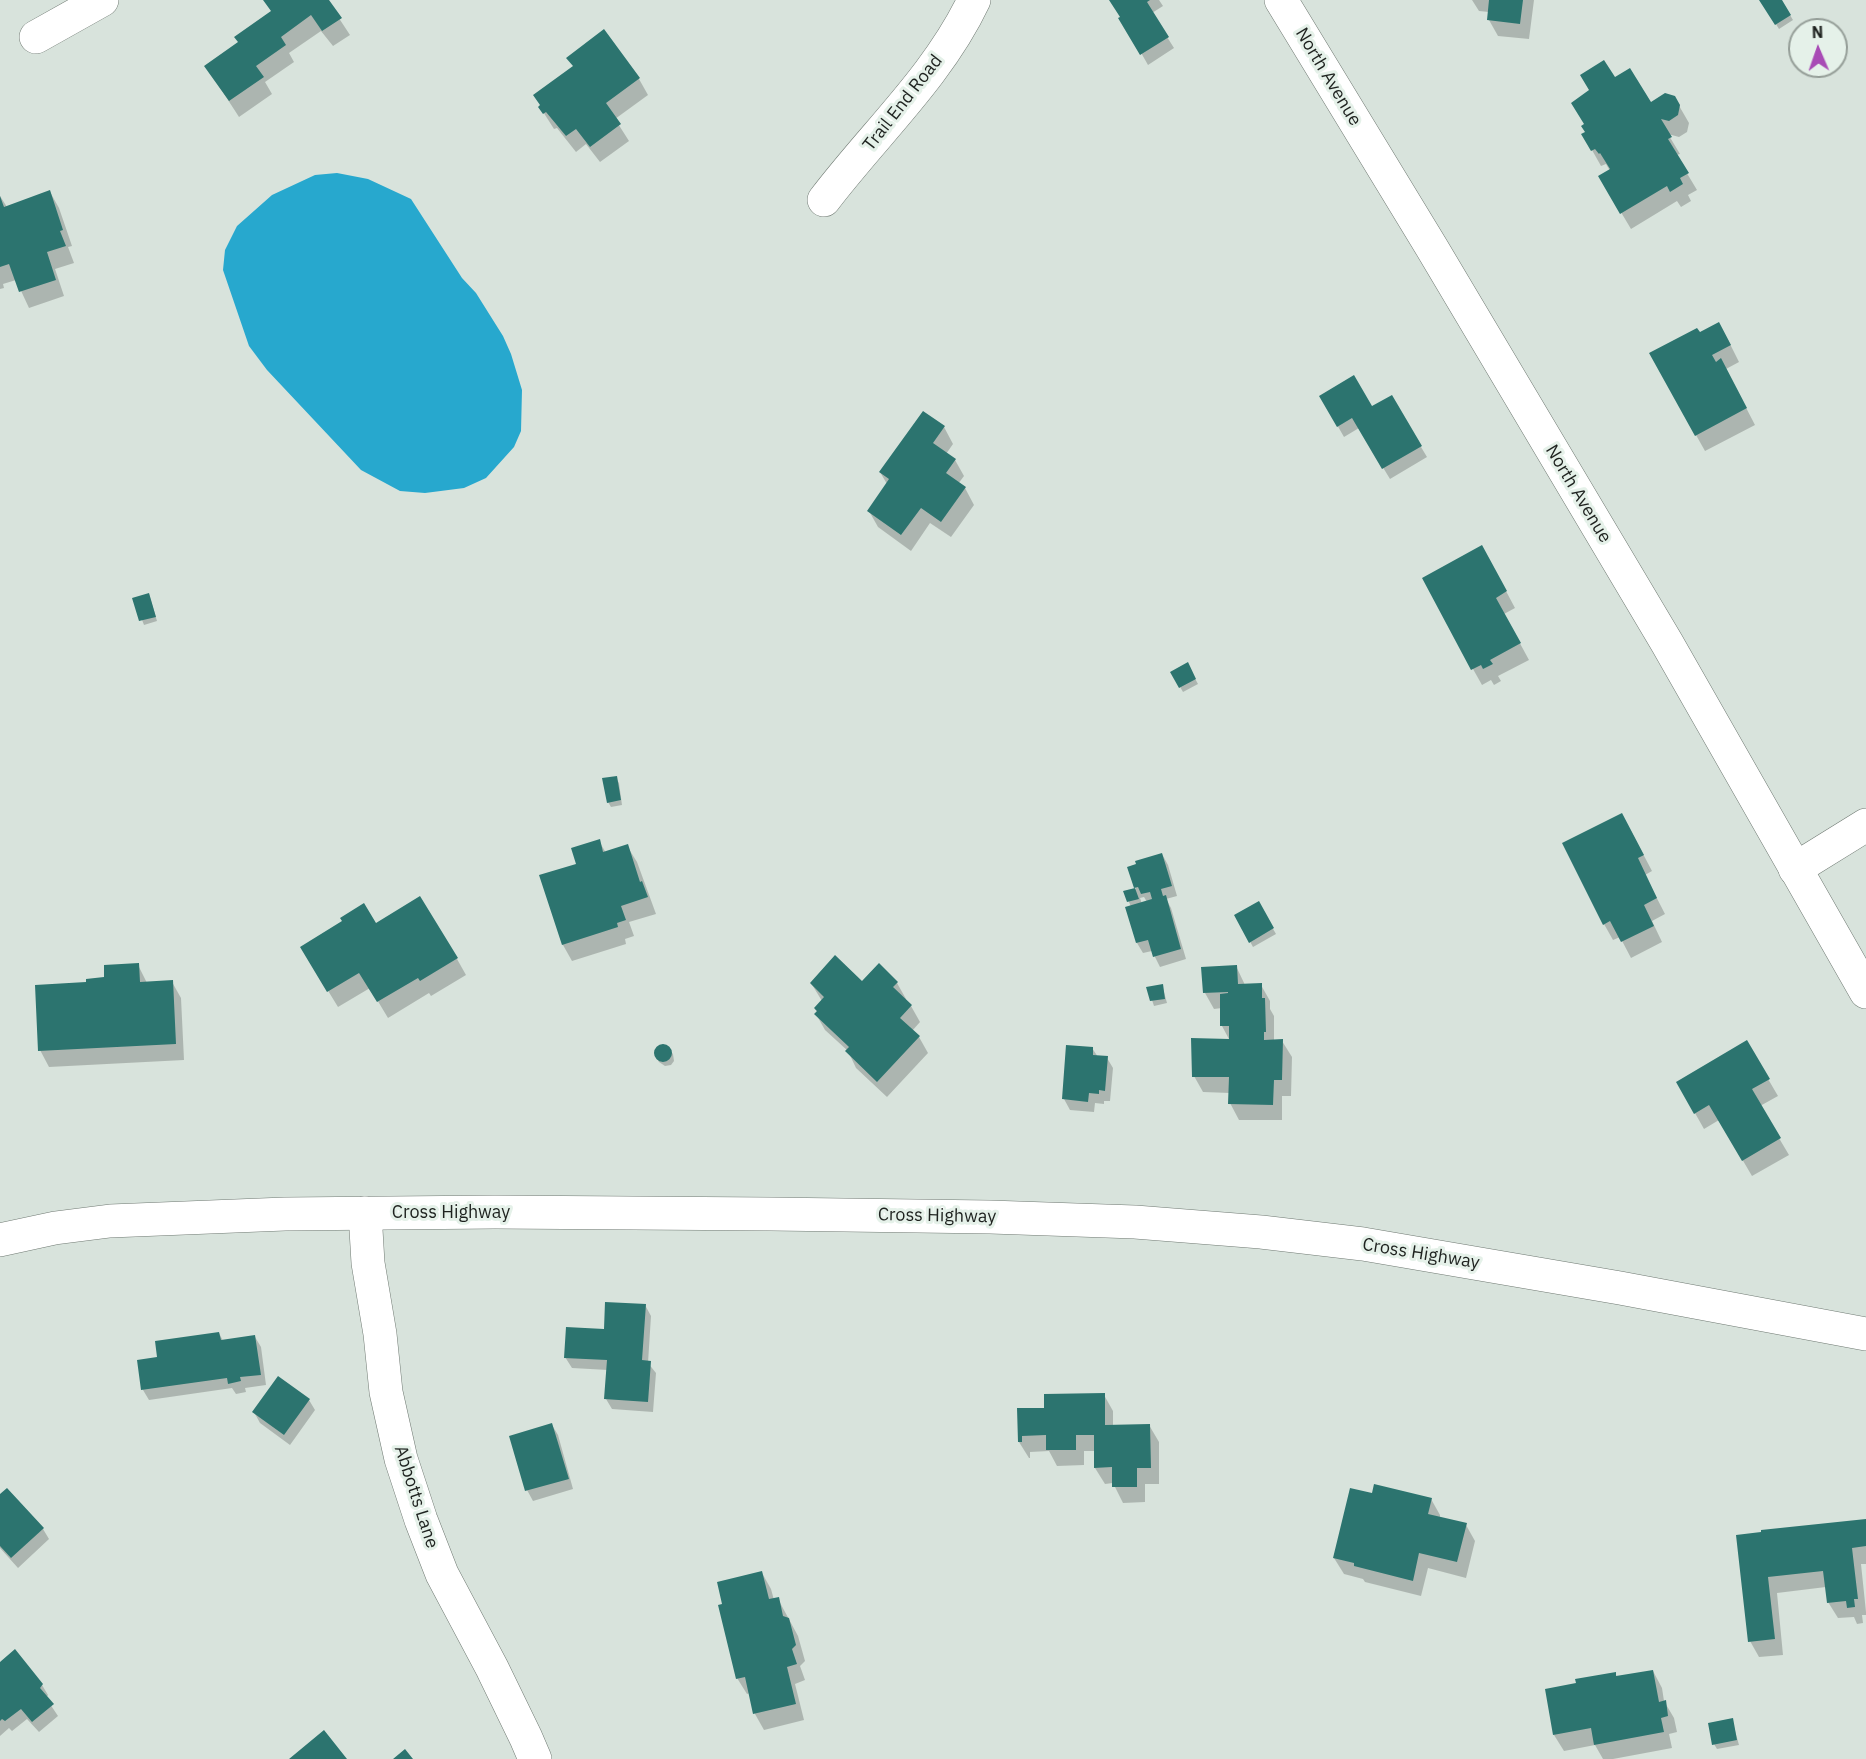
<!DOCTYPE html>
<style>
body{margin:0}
#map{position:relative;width:1866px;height:1759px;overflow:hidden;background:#d8e3dc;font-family:"IBM Plex Sans",sans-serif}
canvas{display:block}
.north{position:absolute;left:1788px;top:18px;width:60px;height:60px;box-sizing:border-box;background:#e5f1e9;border:2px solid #959e98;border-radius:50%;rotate:358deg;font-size:16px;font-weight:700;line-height:24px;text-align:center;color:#1e221f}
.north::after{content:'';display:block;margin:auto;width:21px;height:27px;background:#a84bb5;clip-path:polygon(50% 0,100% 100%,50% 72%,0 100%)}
</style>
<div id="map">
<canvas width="1866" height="1759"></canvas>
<div class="north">N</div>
</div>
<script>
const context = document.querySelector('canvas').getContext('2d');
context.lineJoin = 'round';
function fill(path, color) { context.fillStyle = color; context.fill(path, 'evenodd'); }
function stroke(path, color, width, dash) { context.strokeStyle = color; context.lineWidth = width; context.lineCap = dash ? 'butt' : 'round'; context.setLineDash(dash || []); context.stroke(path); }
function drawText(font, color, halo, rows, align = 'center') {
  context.font = font + ' "IBM Plex Sans",sans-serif'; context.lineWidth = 6; context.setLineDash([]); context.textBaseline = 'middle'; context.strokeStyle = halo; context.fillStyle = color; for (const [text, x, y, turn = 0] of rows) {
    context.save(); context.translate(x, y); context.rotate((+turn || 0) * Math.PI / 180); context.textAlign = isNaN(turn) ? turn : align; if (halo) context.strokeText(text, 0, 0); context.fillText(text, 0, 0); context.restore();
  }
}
fill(new Path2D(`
 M337 173 368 179 411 199 462 278 476 293 503 336 511 354 522 390 521 431 514 447 486 478 464 488 425 493 400 491 361 470 267 370 249 346 223 270 225 250 237 226 272 195 315 175Z`), '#27a8ce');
fill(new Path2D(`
 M265 0H327L350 35 333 46 321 31 289 53 294 62 265 82 272 94 239 117 206 66 240 43 272 12Z
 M1111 0H1159L1163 6 1152 13 1174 48 1148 65Z
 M1472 0H1534L1529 39 1498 36 1489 20V12L1479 11Z
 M1761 0H1781L1793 20 1779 29Z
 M604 32 639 79 648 95 615 119 629 141 600 162 586 144 576 152 557 128 554 129 540 107Z
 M1614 79 1650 104 1674 97 1689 123 1687 132 1679 137 1668 134 1680 154 1676 155 1697 190 1688 195 1691 201 1681 207 1677 201 1631 229 1600 177 1610 171 1606 164 1601 166 1583 134 1587 133Z
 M50 192 59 208 72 246 68 247 74 263 55 269 64 296 29 308 16 280 3 284 4 288 0 289V196L7 207Z
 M1699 334 1728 340 1739 362 1726 369 1755 425 1705 451 1696 435Z
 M1321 397 1371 408 1391 397 1427 457 1390 479 1359 428 1344 437Z
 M944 427 953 444 946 454 955 460 964 476 958 484 965 488 974 505 951 537 930 523 911 551 878 527 869 511 887 484 880 472Z
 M1491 563 1515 608 1504 614 1529 660 1498 676 1501 681 1494 685 1491 680 1482 685 1473 669Z
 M149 594 157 621 144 625 134 599Z
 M1187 664 1198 684 1183 692 1172 673Z
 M616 778 619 783 622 805 611 807 608 802Z
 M1631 831 1652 871 1645 875 1665 914 1652 921 1662 942 1631 958 1620 937 1613 940 1604 924Z
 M599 841 606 853 627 846 637 862 656 914 629 922 634 936 625 939 626 944 572 961 563 945 541 876 578 865Z
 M1162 854 1168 865 1177 896 1166 899 1171 908 1186 959 1160 967 1152 951 1143 953 1137 943 1131 907 1125 892 1136 889 1135 887ZM1144 897 1147 902 1142 904 1140 898Z
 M1258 903 1276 934 1253 947 1236 916Z
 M344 922 376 925 457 959 466 975 431 996 429 993 388 1018 370 988 338 1007 311 963Z
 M138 965 147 983 172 982 181 998 184 1060 49 1067 40 1050 87 984 106 979Z
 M879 966 897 983 906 999 905 1001 911 1006 920 1022 912 1031 919 1037 928 1053 887 1097 856 1068 848 1051 825 1030 816 1014 818 1013 815 1009 822 1001 811 983H862Z
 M1236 966 1245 985H1261L1270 1001V1009L1274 1016V1041H1282L1292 1057 1291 1096H1282V1120H1239L1230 1103V1093L1203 1092 1194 1076 1230 1041 1222 1026V1008L1214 1009 1205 993Z
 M1162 985 1167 1003 1154 1006 1148 988Z
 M1747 1043 1778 1096 1760 1106 1789 1155 1752 1176 1719 1120 1704 1129 1678 1083Z
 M665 1045 673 1054 674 1061 671 1065 665 1066 659 1062 656 1057V1051L658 1046Z
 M1092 1048 1098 1057 1107 1058 1113 1068 1110 1101H1104V1104L1095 1103 1094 1112 1070 1110 1064 1099Z
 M645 1305 651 1316 648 1363 656 1373 653 1412 612 1409 606 1399 608 1370 572 1368 565 1357Z
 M219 1333 223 1341 255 1337 261 1347 266 1385 245 1388 246 1392 236 1394 232 1388 149 1400 143 1390 138 1361 159 1358Z
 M1104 1395 1113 1411V1426L1149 1425 1159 1442V1484H1145V1502L1123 1503 1113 1483 1105 1484 1095 1468V1451H1084V1465L1057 1466 1049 1451 1030 1452V1458H1029L1019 1442V1410H1045Z
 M309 1400 315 1410 290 1445 260 1423 254 1412Z
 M552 1425 558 1435 573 1489 533 1501 527 1490Z
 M1373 1495 1431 1499 1440 1515V1518L1466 1525 1475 1541 1466 1578 1428 1568 1421 1596 1365 1582 1363 1579 1344 1574 1334 1558Z
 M0 1497 43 1529 49 1539 18 1568 0 1548Z
 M1866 1521V1564H1861L1866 1612V1615H1862L1863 1623 1857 1624 1854 1617 1838 1618 1828 1602 1826 1587 1777 1593 1783 1655 1759 1657 1750 1641 1738 1536Z
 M762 1573 771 1589 774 1600 778 1599 798 1636 805 1661 800 1666 805 1680 795 1684 804 1720 764 1730 755 1714 750 1693 747 1694 737 1678Z
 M0 1664 42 1685 48 1695 46 1698 58 1716 39 1732 27 1719 12 1731 9 1728 0 1736Z
 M1653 1671 1662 1688 1664 1701 1674 1718 1677 1732 1669 1734 1672 1748 1613 1759H1603L1595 1745 1564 1751 1554 1735 1578 1684 1615 1673 1617 1677Z
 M1732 1720 1739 1745 1717 1749 1714 1744Z`), '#0003');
fill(new Path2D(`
 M263 0H329L342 18 322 31 311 15 281 37 286 45 256 66 264 77 229 101 204 66 238 42 234 37 271 11Z
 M1109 0H1150L1147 2 1169 37 1140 55 1118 18 1120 17Z
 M1489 0H1523L1520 24 1487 20Z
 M1759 0H1782L1791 15 1775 25Z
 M604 29 640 78 606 103 621 124 590 147 576 129 566 136 546 112 543 114 538 107 540 105 533 95 573 66 566 58Z
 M1604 60 1615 77 1630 68 1651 102 1665 93 1675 96 1680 105 1678 115 1669 121 1661 119 1672 137 1668 139 1689 173 1680 178 1683 184 1670 192 1667 186 1620 214 1598 176 1610 169 1600 153 1599 154 1595 149 1591 151 1581 134 1585 132 1581 126 1584 124 1571 103 1589 90 1580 75Z
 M50 190 63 230 60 231 66 246 47 252 56 280 19 292 9 264 0 267V196L4 207Z
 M1719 322 1731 345 1712 355 1716 362 1721 358 1747 408 1695 436 1649 353 1697 328 1700 332Z
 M1354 375 1372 406 1392 395 1422 446 1382 469 1352 418 1337 427 1319 396Z
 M923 411 945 426 933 443 956 459 946 473 966 487 941 522 921 508 901 535 867 511 889 479 879 472Z
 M1482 545 1507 591 1496 598 1521 643 1490 660 1493 664 1483 669 1481 665 1471 670 1422 578Z
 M149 593 156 617 139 621 132 598Z
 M1188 662 1196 679 1179 688 1170 672Z
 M617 776 621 800 607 803 602 778Z
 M1622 813 1644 855 1638 858 1657 898 1644 905 1654 926 1621 942 1610 921 1603 925 1562 843Z
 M600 839 603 852 628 844 640 882 642 881 648 897 621 906 626 920 617 923 618 927 562 945 539 875 576 864 571 848Z
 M1162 853 1172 886 1161 889 1163 896 1166 895 1181 949 1153 957 1148 940 1136 943 1125 907 1152 899 1150 892 1141 894 1138 887 1134 888 1127 867 1136 864 1135 861Z
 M1135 888 1139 899 1127 902 1123 891Z
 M420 896 458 958 420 981 418 978 377 1002 359 973 327 992 300 947 342 921 340 918 364 903 376 923Z
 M1259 901 1274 928 1249 943 1234 915Z
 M835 955 862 981 879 963 898 982 893 987 912 1005 900 1018 920 1036 877 1082 845 1051 849 1047 814 1014 817 1011 814 1008 824 997 810 983Z
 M139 963 140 982 173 980 176 1044 38 1051 35 985 86 982V979L104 977V965Z
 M1237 965 1238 984 1262 983V998H1265L1266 1032H1264V1040L1283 1039 1282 1080H1274L1273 1105 1228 1104 1229 1077H1192L1191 1038 1229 1039V1026H1220V994L1228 993V992L1203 993 1201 967Z
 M1163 984 1165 999 1150 1001 1146 987Z
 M1747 1040 1770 1079 1752 1089 1781 1138 1742 1161 1709 1105 1694 1114 1676 1082Z
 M654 1053a9 9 0 1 1 18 0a9 9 0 1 1-18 0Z
 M1066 1045 1093 1047V1055L1108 1056 1105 1091 1099 1090V1094L1089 1093 1088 1102 1062 1099Z
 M605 1302 646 1304 642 1360 651 1361 648 1402 604 1399 607 1360 564 1358 566 1327 604 1329Z
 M219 1332 221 1340 255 1335 261 1375 240 1377 241 1381 228 1384 227 1378 141 1390 137 1360 157 1357 155 1341Z
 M278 1376 310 1399 284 1435 252 1412Z
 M1105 1393V1425L1150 1424 1151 1468H1137V1487H1112V1467L1094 1468V1435H1076V1450H1046V1435L1022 1436V1442H1018L1017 1408H1044V1394Z
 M552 1423 569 1479 525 1491 509 1436Z
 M1374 1484 1432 1498 1428 1514 1467 1523 1457 1562 1419 1553 1413 1581 1354 1566V1563L1333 1558 1350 1488 1372 1493Z
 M7 1488 44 1528 11 1558 0 1546V1494Z
 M1866 1519V1546L1852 1548 1858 1599H1854L1855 1607 1847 1608 1846 1601 1827 1603 1823 1571 1768 1577 1775 1639 1748 1642 1736 1535 1761 1532V1530Z
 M762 1571 769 1599 779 1597 783 1616 789 1618 796 1645 792 1649 797 1664 787 1667 796 1704 753 1714 745 1677 736 1679 718 1605 722 1604 717 1582Z
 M15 1649 43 1684 40 1688 54 1704 32 1722 21 1709 5 1721 2 1719 0 1721V1662Z
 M1653 1670 1659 1702 1666 1700 1668 1716 1661 1718 1664 1732 1594 1745 1591 1728 1553 1735 1545 1689 1576 1683 1575 1679 1616 1672V1676Z
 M1733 1718 1737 1740 1712 1745 1708 1723Z
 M324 1730 347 1759H289Z
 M405 1749 413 1759H393Z`), '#2c746f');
const street = new Path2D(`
 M36 37 102 0
 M824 200C874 134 938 76 974 0
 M1795 869 1866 825
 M365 1213 368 1263 380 1334 386 1392 401 1459 421 1520 442 1574 492 1668 526 1738 535 1759`);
const secondary = new Path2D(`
 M1281 0 1432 248 1667 643 1866 992
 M0 1240 55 1228 110 1221 285 1214 495 1212 771 1214 990 1217 1135 1222 1261 1232 1363 1244 1620 1288 1866 1334`);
stroke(street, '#6f7972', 34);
stroke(secondary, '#6f7972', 34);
stroke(street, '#fff', 33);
stroke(secondary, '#fff', 33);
drawText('18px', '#1e221f', '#e5f1e9', [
 ["North Avenue",1328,77,59],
 ["Trail End Road",903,103,-52],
 ["North Avenue",1578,494,59],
 ["Cross Highway",451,1213],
 ["Cross Highway",937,1216,1],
 ["Cross Highway",1421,1254,9],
 ["Abbotts Lane",416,1497,72]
]);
</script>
